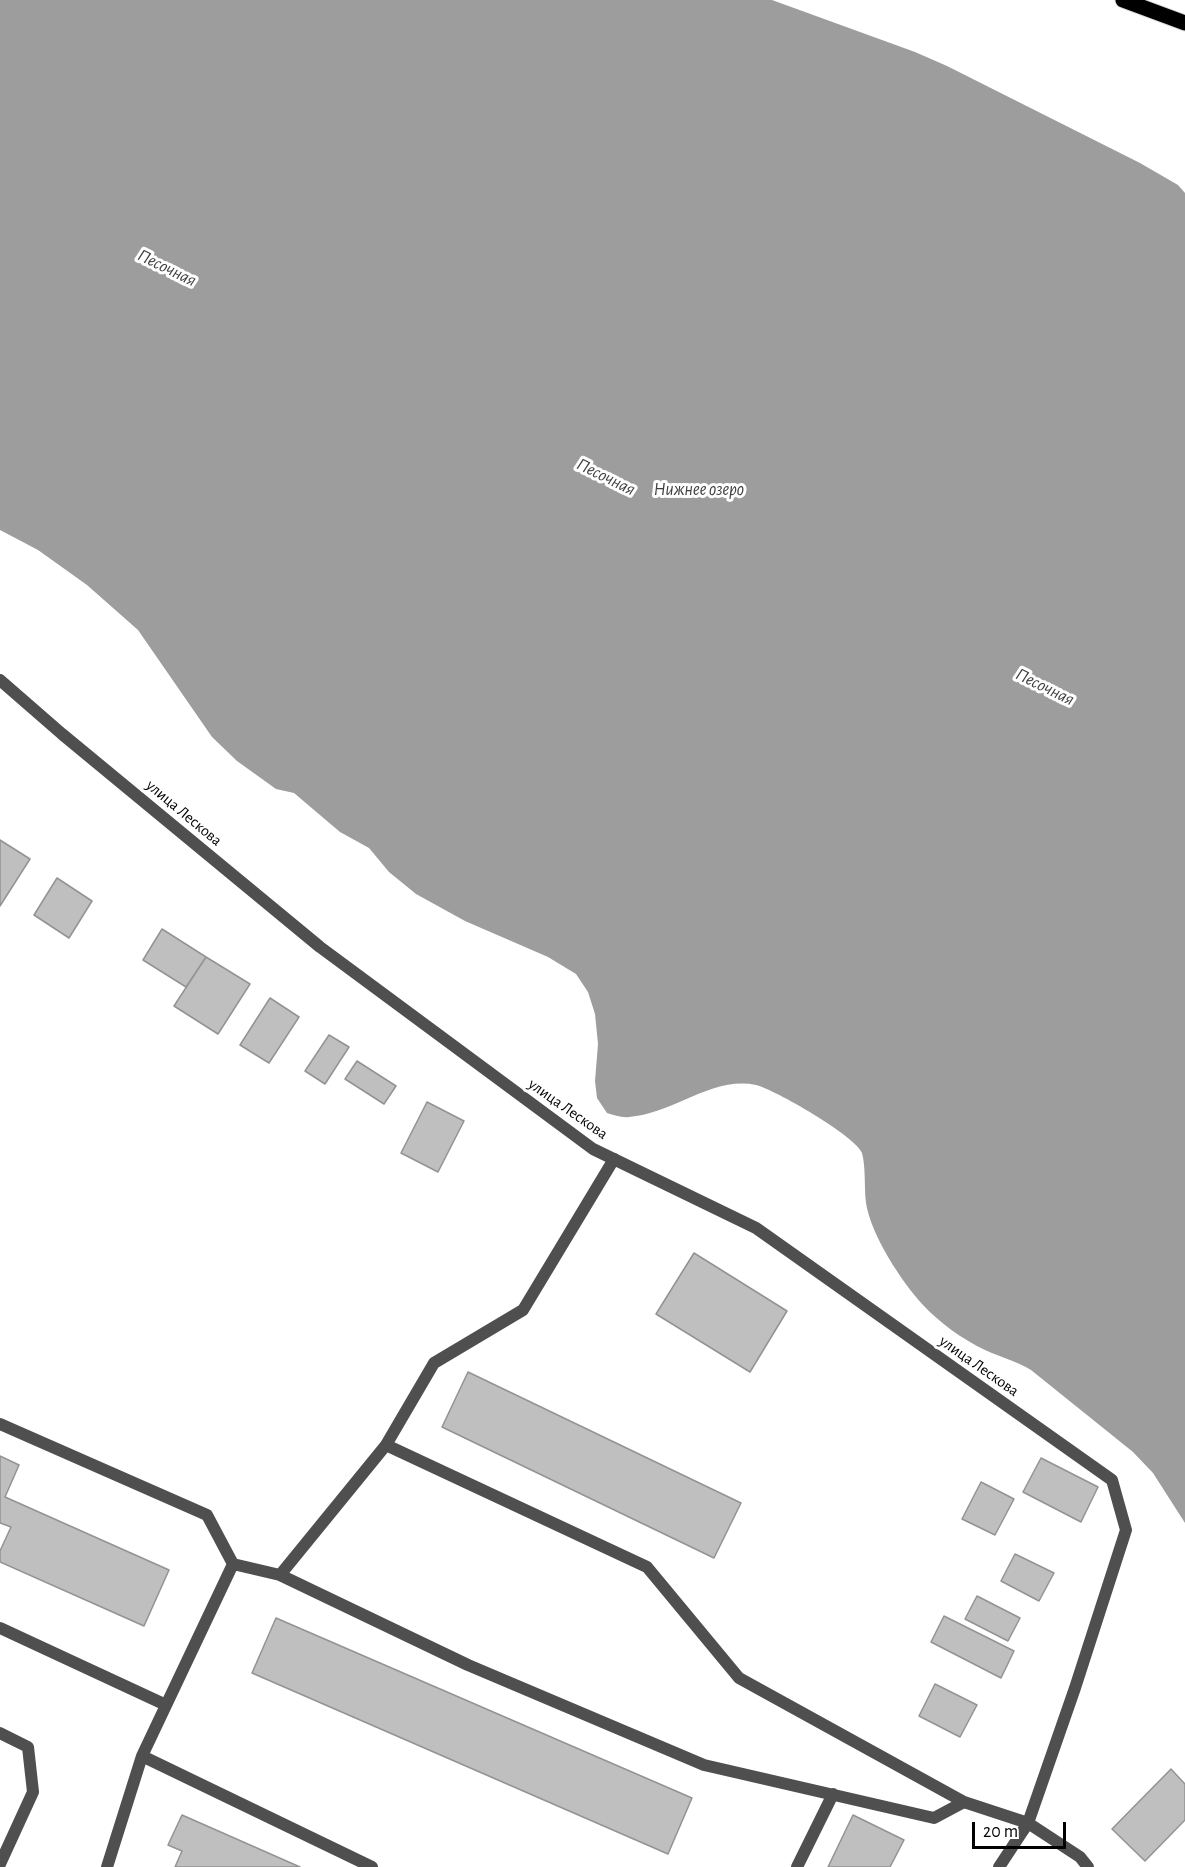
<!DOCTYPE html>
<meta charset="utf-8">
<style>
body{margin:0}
#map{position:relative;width:1185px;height:1867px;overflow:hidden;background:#fff;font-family:"Alegreya Sans",sans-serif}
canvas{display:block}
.scale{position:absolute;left:972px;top:1822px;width:94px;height:27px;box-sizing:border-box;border:3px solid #000;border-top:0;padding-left:8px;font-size:18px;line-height:21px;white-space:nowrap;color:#000;-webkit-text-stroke:4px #fff;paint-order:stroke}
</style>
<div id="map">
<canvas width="1185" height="1867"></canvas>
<div class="scale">20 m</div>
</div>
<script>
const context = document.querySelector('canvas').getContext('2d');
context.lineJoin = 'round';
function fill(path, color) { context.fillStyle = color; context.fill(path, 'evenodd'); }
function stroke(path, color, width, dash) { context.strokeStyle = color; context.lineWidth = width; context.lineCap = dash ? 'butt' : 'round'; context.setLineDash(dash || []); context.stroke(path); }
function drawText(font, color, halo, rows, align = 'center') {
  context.font = font + ' "Alegreya Sans",sans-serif'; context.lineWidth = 6; context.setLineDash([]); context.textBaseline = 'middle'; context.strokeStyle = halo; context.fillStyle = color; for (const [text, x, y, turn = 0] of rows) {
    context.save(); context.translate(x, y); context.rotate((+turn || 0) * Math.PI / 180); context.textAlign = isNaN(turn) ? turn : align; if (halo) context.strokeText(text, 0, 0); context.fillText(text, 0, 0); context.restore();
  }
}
fill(new Path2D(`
 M0 0H772L915 52 947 66 1140 163 1178 185 1185 193V1523L1153 1473 1133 1452 1031 1370C1016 1361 1000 1357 985 1350 962 1339 940 1323 923 1305 901 1281 871 1235 866 1203 864 1187 866 1168 862 1153 857 1137 774 1089 756 1085 712 1076 673 1114 629 1117 622 1118 614 1115 607 1113L597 1098 595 1081 598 1044 595 1014 588 992 576 974 548 957 465 921 416 894 389 872 369 848 340 832 294 793 276 789 237 761 212 737 138 630 87 585 38 550 0 530Z`), '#9d9d9d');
const building = new Path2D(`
 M0 840 30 859 0 906Z
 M57 878 92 901 69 938 34 915Z
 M162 929 206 957 186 987 143 960Z
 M206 957 250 984 218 1034 174 1006Z
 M270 998 299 1017 269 1063 240 1045Z
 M329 1035 349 1047 325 1084 305 1071Z
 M357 1061 396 1086 384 1104 345 1079Z
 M427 1102 464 1121 438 1172 401 1153Z
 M694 1253 787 1311 750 1372 656 1314Z
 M468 1372 741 1503 714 1558 442 1427Z
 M0 1456 19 1465 5 1497 169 1570 144 1626 0 1562V1551L11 1527 0 1523Z
 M1041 1458 1098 1487 1081 1522 1023 1492Z
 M981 1482 1014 1499 995 1535 962 1519Z
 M1015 1554 1054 1573 1039 1601 1001 1581Z
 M977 1596 1020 1618 1008 1641 965 1619Z
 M944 1616 1014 1651 1001 1678 931 1642Z
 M276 1618 692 1798 668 1854 252 1673Z
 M935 1684 977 1705 960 1737 919 1716Z
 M1171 1769 1185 1784V1820L1145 1861 1112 1829Z
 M182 1815 300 1867H175L182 1851 168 1845Z
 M853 1815 904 1840 890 1867H828Z`);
fill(building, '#bfbfbf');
stroke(building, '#939393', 1.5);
const primary = new Path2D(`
 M1123 0 1185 23`);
stroke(primary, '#dbdbdb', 17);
stroke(new Path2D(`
 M0 1424 207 1515 233 1564 142 1756 372 1867
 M386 1445 434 1363 523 1310 614 1159
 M233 1564 280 1575 468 1665 704 1765 934 1818 964 1802
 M280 1575 386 1445 647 1567 739 1678 964 1802 1028 1823
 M0 1628 166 1705
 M0 1733 28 1747 33 1792 0 1864
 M107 1867 142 1756
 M797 1867 833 1794`), '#4f4f4f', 12);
stroke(new Path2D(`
 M0 680 62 734 320 947 593 1149 756 1228 1112 1480 1126 1530 1075 1688 1028 1823 999 1867
 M1028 1823 1080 1857 1088 1867`), '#4f4f4f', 12);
stroke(primary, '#000', 15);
drawText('16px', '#000', '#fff', [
 ["улица Лескова",184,813,40],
 ["улица Лескова",568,1109,35],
 ["улица Лескова",979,1366,35]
]);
drawText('italic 18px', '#3e3e3e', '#fff', [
 ["Песочная",167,268,26],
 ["Песочная",606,477,26],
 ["Нижнее озеро",699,490],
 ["Песочная",1045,687,26]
]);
</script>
